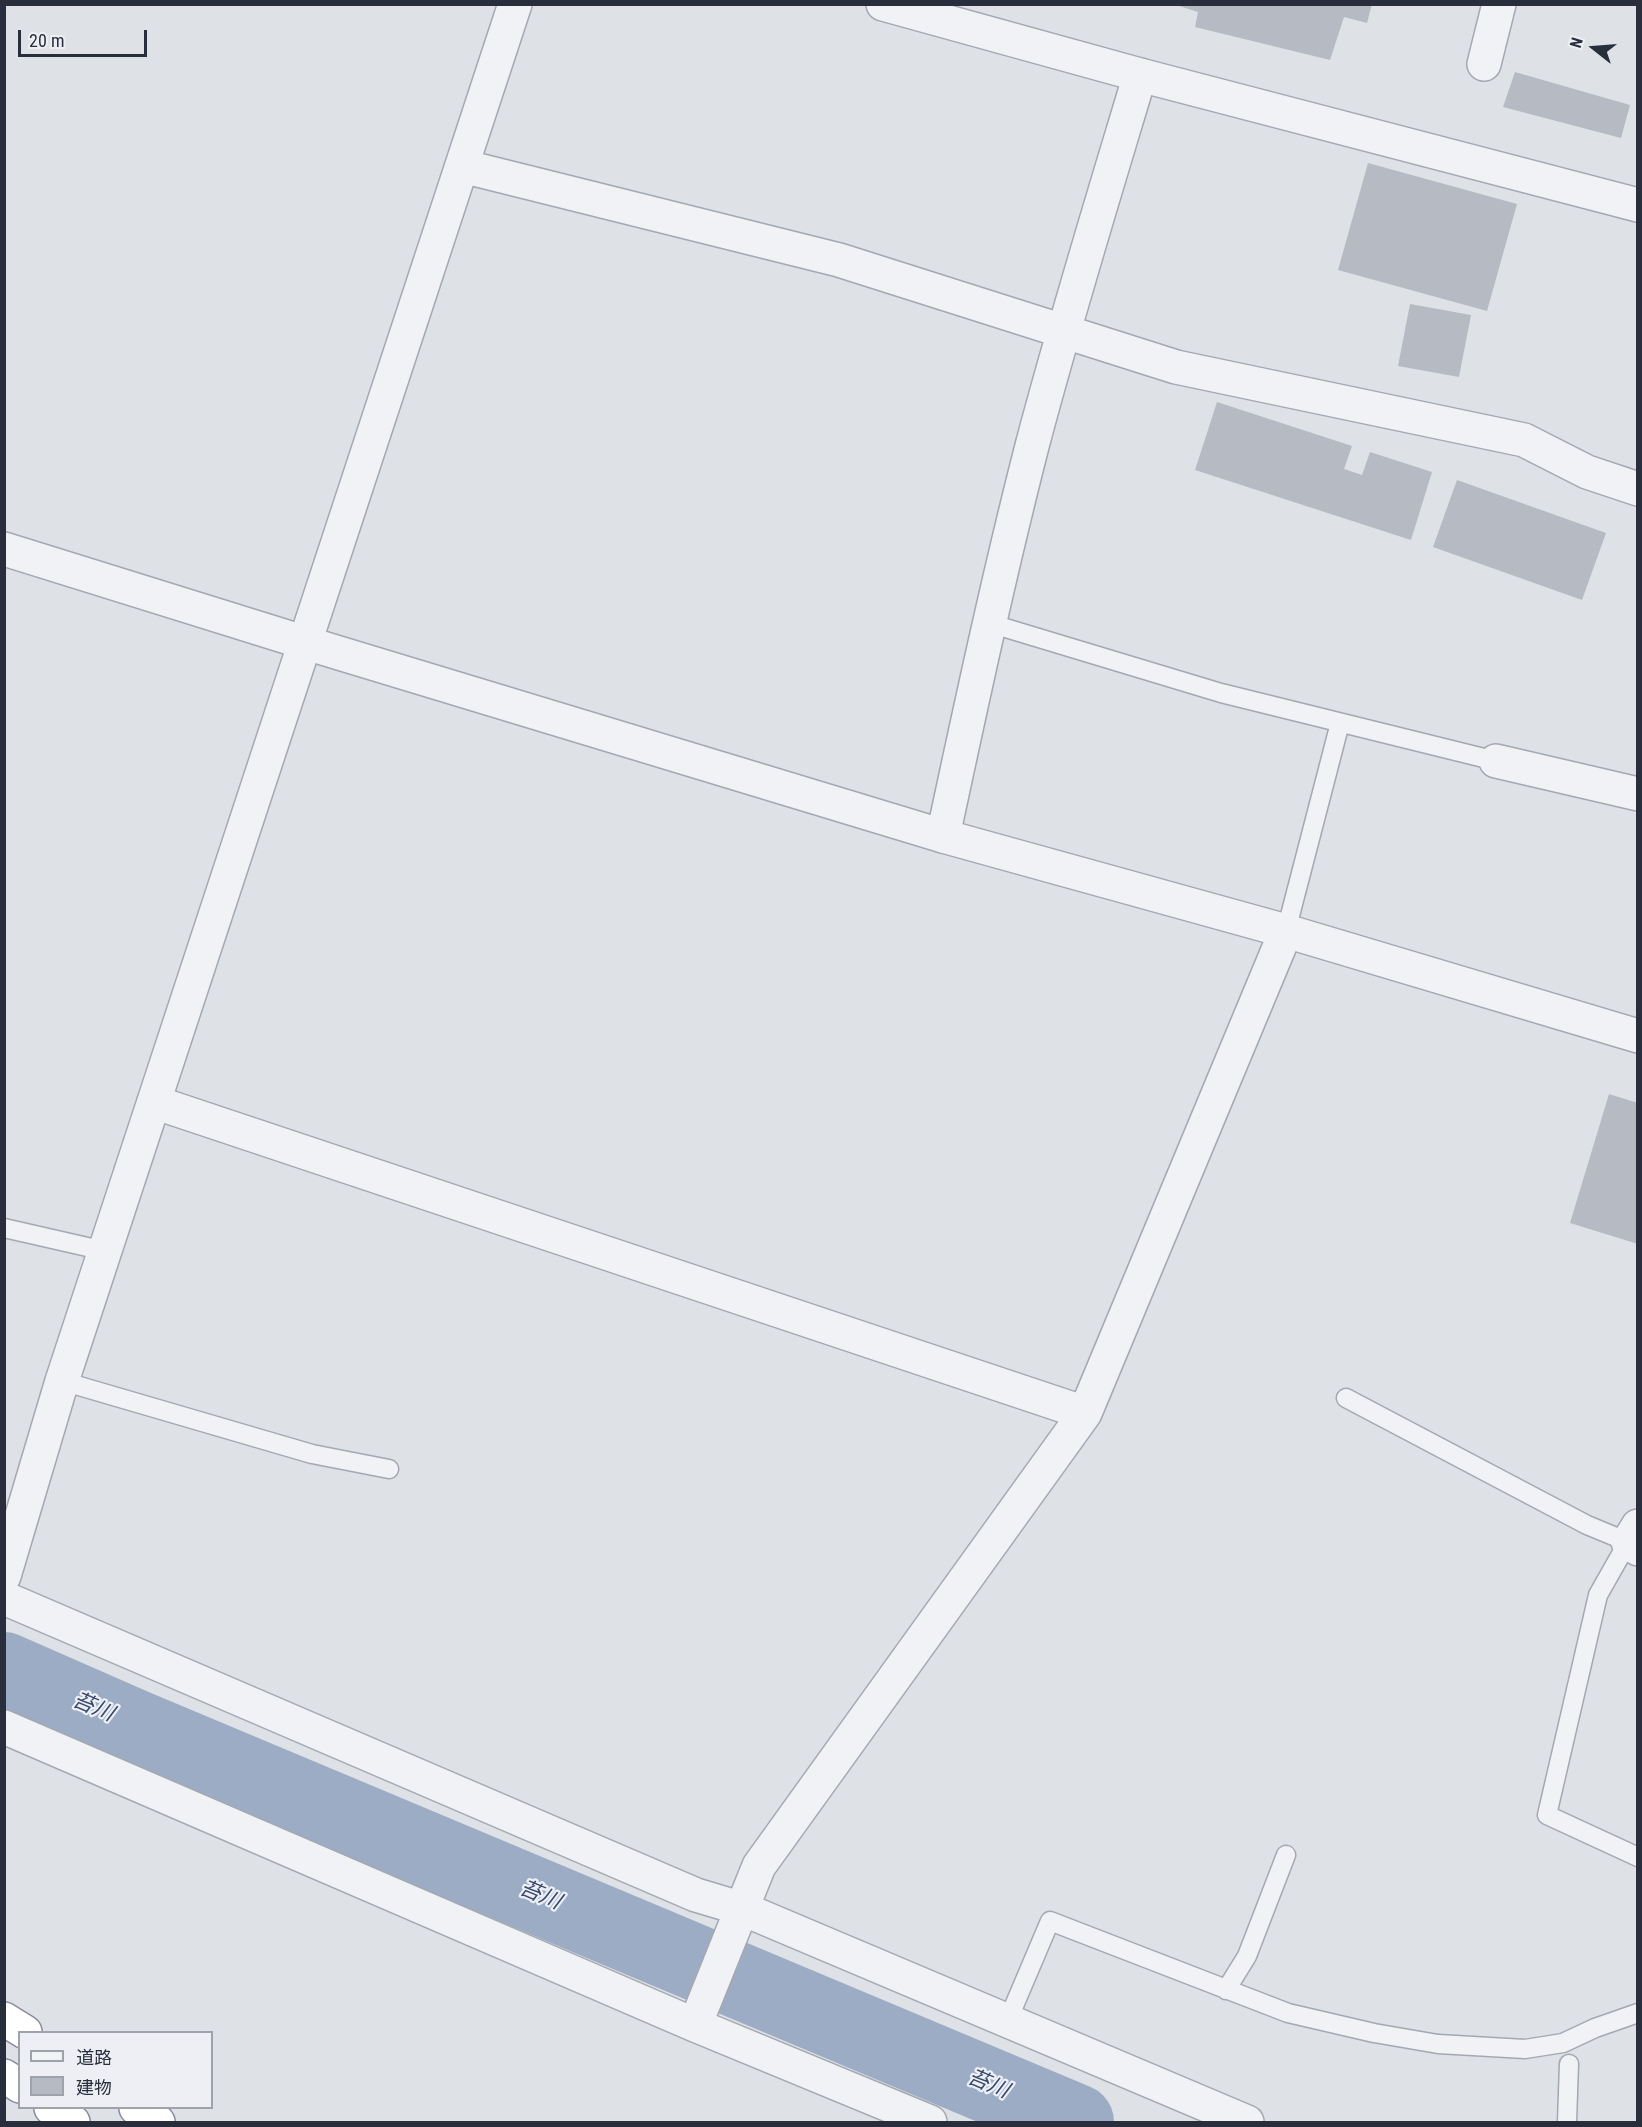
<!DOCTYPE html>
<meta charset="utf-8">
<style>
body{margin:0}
#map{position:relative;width:1642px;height:2127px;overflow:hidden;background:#dee1e6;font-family:"Roboto Condensed","Noto Sans JP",sans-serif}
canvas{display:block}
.frame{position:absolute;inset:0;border:6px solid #282e3c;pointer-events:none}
.legend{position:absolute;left:18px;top:2031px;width:195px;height:78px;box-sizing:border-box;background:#edeff4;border:2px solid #9ea2aa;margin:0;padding:8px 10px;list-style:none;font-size:18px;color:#282e3c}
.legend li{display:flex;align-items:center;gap:12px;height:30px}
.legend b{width:30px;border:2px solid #9ea2aa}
.north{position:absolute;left:1564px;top:18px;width:60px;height:60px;-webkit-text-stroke:4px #edeff4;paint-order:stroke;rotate:287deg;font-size:16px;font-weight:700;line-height:24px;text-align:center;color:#282e3c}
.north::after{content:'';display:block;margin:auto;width:21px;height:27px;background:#282e3c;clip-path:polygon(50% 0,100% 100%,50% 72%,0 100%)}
.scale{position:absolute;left:18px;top:30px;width:129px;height:27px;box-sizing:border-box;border:3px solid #282e3c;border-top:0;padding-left:8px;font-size:18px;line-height:21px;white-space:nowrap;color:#282e3c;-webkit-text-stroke:4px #edeff4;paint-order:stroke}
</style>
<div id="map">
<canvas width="1642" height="2127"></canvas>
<div class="frame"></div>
<ul class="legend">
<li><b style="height:8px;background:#f0f2f5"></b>道路</li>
<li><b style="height:16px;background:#b6bac2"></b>建物</li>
</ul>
<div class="north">N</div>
<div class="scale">20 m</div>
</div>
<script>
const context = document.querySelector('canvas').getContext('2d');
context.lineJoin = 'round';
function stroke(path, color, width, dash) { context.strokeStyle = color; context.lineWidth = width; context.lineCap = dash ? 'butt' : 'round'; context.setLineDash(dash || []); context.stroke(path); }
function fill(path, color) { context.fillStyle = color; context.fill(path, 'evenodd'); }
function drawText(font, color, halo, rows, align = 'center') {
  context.font = font + ' "Roboto Condensed","Noto Sans JP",sans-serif'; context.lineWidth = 4.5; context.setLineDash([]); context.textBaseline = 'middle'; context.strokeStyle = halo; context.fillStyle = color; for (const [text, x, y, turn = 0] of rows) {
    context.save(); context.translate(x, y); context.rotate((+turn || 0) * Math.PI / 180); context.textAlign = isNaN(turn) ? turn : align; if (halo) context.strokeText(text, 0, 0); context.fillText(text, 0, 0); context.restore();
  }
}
stroke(new Path2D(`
 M4 1670 134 1727 1076 2122`), '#9bacc4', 76);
fill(new Path2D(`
 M1173 4H1372L1367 23 1344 17 1330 60 1195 27 1198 12Z
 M1515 72 1630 105 1621 138 1503 107Z
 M1368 163 1517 204 1487 311 1338 270Z
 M1410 304 1471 315 1459 377 1398 366Z
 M1217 402 1352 446 1344 469 1362 475 1370 452 1432 472 1411 540 1195 470Z
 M1457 480 1606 533 1582 600 1433 547Z
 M1609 1094 1638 1103V1244L1570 1223Z`), '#b6bac2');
const service = new Path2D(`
 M989 623 1221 693 1496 761
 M1286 931 1340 723
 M4 1228 105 1251
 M62 1381 312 1454 389 1469
 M1346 1398 1587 1525 1628 1542 1598 1595 1547 1815 1638 1857
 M1226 1990 1247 1956 1286 1855
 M1008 2020 1050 1921 1288 2013 1374 2033 1438 2044 1525 2049 1563 2043 1595 2028 1638 2013
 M1567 2122 1569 2064`);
const minor = new Path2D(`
 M1484 64 1499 4
 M462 166 839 260 1176 367 1524 440 1587 472 1638 489
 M4 549 306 643
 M1496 761 1638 794
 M943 836C971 705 999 575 1032 446 1065 321 1103 198 1140 75
 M154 1102 1085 1413
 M1638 1526 1628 1542 1638 1549
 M4 1598 696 1895 743 1909 1247 2122
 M4 1727 695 2025 930 2122
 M695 2025 759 1866 1085 1413 1286 931`);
const tertiary = new Path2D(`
 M883 4 1140 75 1638 205
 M306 643 943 836 1286 931 1638 1036
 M4 1576 62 1381 515 4`);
const trunk = new Path2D(`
 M4 2019 25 2032
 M4 2076 20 2086
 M51 2108 73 2122
 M136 2108 158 2122`);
stroke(service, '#a4a8b0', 21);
stroke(minor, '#a4a8b0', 36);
stroke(tertiary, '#a4a8b0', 36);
stroke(trunk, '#878d9c', 36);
stroke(service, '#f0f2f5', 18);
stroke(minor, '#f0f2f5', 33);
stroke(tertiary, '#f0f2f5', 33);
stroke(trunk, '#fff', 33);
drawText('italic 21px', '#364a6c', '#edeff4', [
 ["苔川",93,1708,23],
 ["苔川",540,1896,23],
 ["苔川",988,2085,23]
]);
</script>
